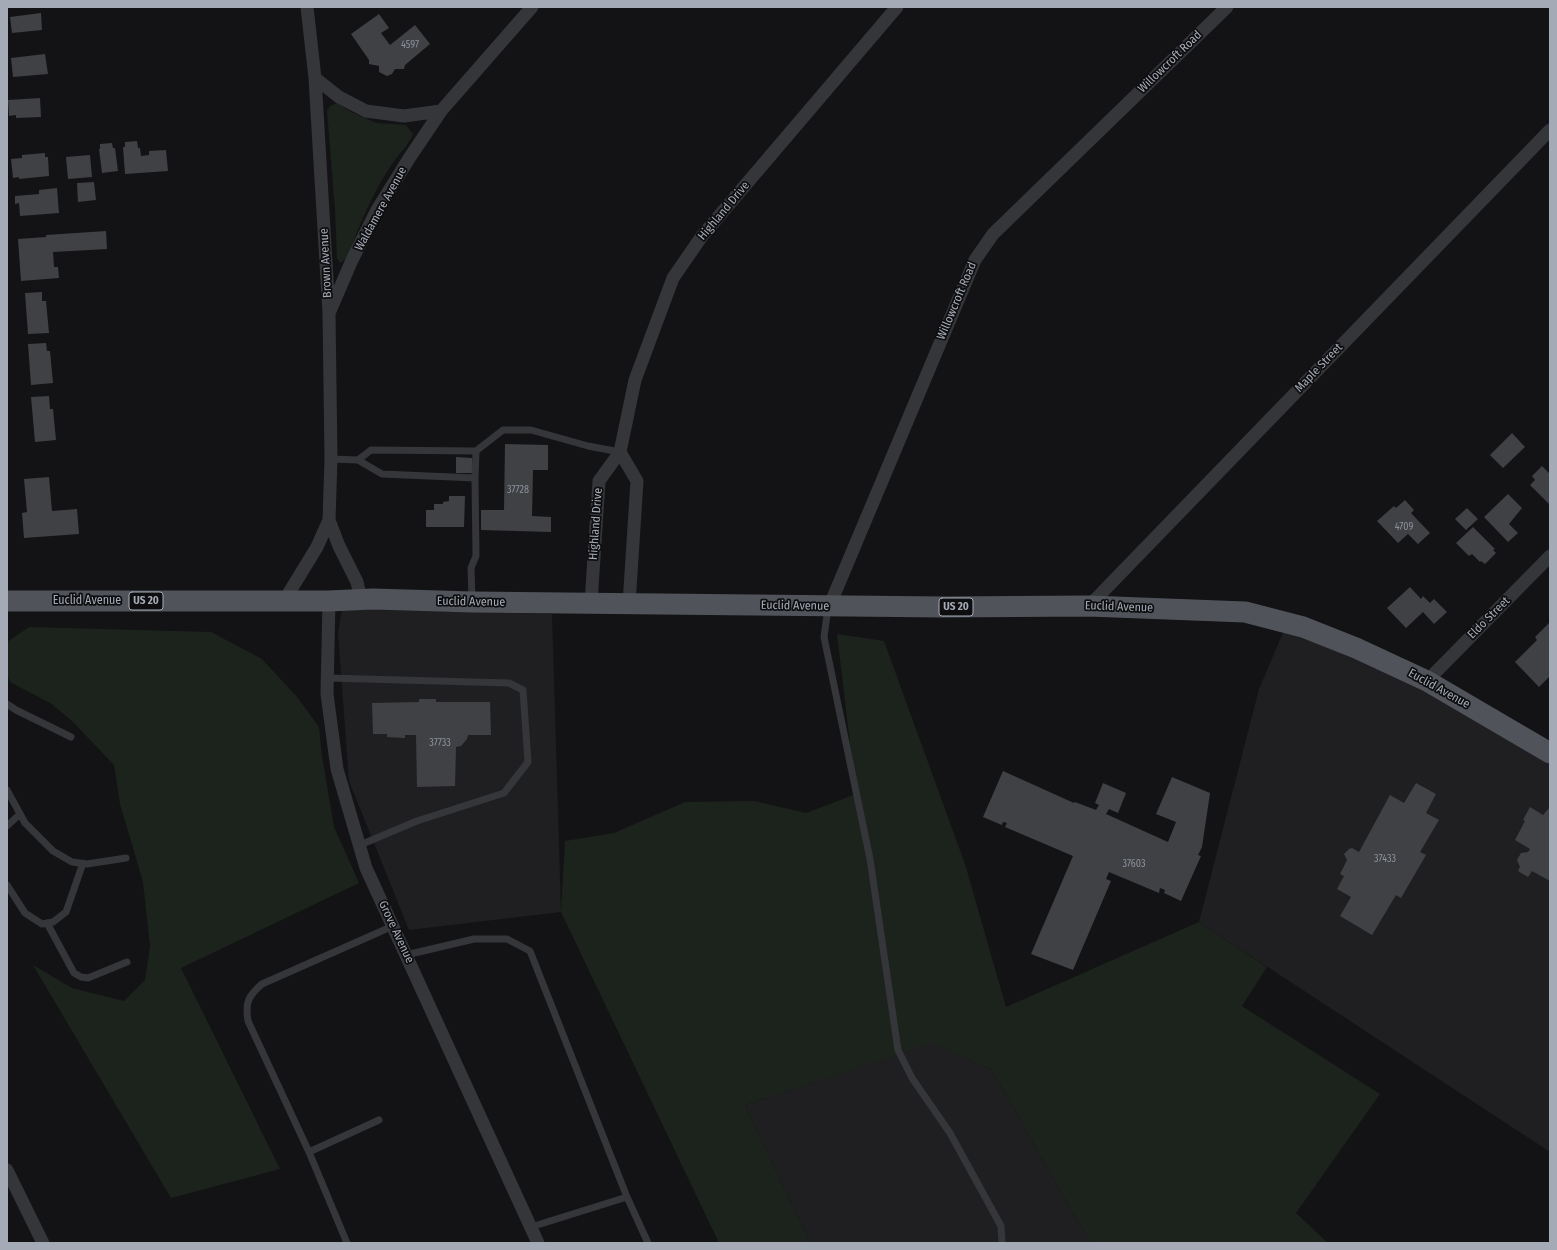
<!DOCTYPE html>
<style>
body{margin:0}
#map{position:relative;width:1557px;height:1250px;overflow:hidden;background:#131315;font-family:"Fira Sans Condensed",sans-serif}
canvas{display:block}
.frame{position:absolute;inset:0;border:8px solid #a5abb6;pointer-events:none}
</style>
<div id="map">
<canvas width="1557" height="1250"></canvas>
<div class="frame"></div>
</div>
<script>
const context = document.querySelector('canvas').getContext('2d');
context.lineJoin = 'round';
function fill(path, color) { context.fillStyle = color; context.fill(path, 'evenodd'); }
function stroke(path, color, width, dash) { context.strokeStyle = color; context.lineWidth = width; context.lineCap = dash ? 'butt' : 'round'; context.setLineDash(dash || []); context.stroke(path); }
function drawText(font, color, halo, rows, align = 'center') {
  context.font = font + ' "Fira Sans Condensed",sans-serif'; context.lineWidth = 3.5; context.setLineDash([]); context.textBaseline = 'middle'; context.strokeStyle = halo; context.fillStyle = color; for (const [text, x, y, turn = 0] of rows) {
    context.save(); context.translate(x, y); context.rotate((+turn || 0) * Math.PI / 180); context.textAlign = isNaN(turn) ? turn : align; if (halo) context.strokeText(text, 0, 0); context.fillText(text, 0, 0); context.restore();
  }
}
fill(new Path2D(`
 M342 609 552 614 561 912 409 930 349 781 338 633Z
 M1287 628 1420 684 1550 762V1152L1199 922 1259 689 1282 635Z
 M932 1042 992 1070 1077 1220 1091 1243H810L745 1105Z`), '#1f1f22');
fill(new Path2D(`
 M337 103 351 112 377 123 406 125 413 134C408 146 399 154 392 164 379 183 369 204 360 225 355 235 350 259 340 263L337 258 335 209 327 111 330 106Z
 M29 627 211 632 262 659 298 698 319 727 322 756 334 827 359 883 181 968 280 1169 171 1198 33 965 72 988 124 1001 145 980 150 946 143 882 120 804 114 765 72 721 50 703 10 682 7 675V642Z
 M837 634 884 641 965 864 1006 1007 1199 922 1267 967 1242 1006 1380 1094 1296 1213 1328 1243H1091L1077 1220 992 1070 932 1043 745 1105 810 1243H719L561 912 565 841 614 833 685 802 754 801 806 813 856 794Z`), '#1b231c');
fill(new Path2D(`
 M41 13 42 30 12 33 10 17Z
 M379 14 389 28 381 33 390 45 415 25 430 44 405 65 404 69H395L392 74 387 76 379 72V66L369 64V60L351 34Z
 M45 54 48 74 13 77 11 58Z
 M40 98 41 117 16 118V115L9 116 8 100Z
 M137 141 138 148H140L141 156 149 155V151L166 150 168 171 125 174 123 147H125V142Z
 M112 143 113 148H115L118 171 102 173 99 149H100V144Z
 M45 153V157H48L49 176 19 179V177L13 178 11 159 22 158V155Z
 M90 155 92 177 68 179 66 157Z
 M94 182 96 200 78 202 77 183Z
 M57 188 59 213 20 216 19 203 15 204V196L39 194V190Z
 M106 231 107 249 53 252 54 267H58L59 278 21 281 18 239 46 237V235Z
 M42 292V301H46L49 333 28 334 25 293Z
 M46 343 47 351H50L53 383 31 385 28 344Z
 M49 396 50 409H53L56 440 35 442 31 397Z
 M1512 433 1525 447 1503 468 1490 455Z
 M505 444 548 445V470H533L532 516 551 517V532L481 530V510H504Z
 M456 457 472 458V473H456Z
 M1542 466 1550 474V505L1530 485 1535 480 1532 476Z
 M49 477 52 511 77 509 79 534 24 538 22 513 27 512 24 479Z
 M1508 494 1522 508 1509 524 1518 533 1508 542 1484 517Z
 M449 496H465L464 527H426V510H434V504H443V502L449 501Z
 M1405 500 1414 510 1411 513 1430 533 1418 544 1408 534 1398 543 1377 521 1394 506 1396 508Z
 M1467 508 1478 519 1466 530 1455 519Z
 M1473 527 1495 549 1493 550 1496 553 1485 564 1481 561 1480 562 1472 554 1469 556 1456 543Z
 M1410 587 1421 599 1423 596 1430 603 1434 599 1447 612 1434 624 1423 612 1406 628 1387 608Z
 M1550 622V676L1539 687 1515 662 1537 640 1535 637Z
 M419 699H436V702H490L491 735H468L467 739 461 746 456 747 455 786 417 787 416 735H405V738L387 737V734H373L372 703 419 702Z
 M1003 771 1074 803 1075 802 1096 810 1099 805 1095 803 1103 783 1126 793 1118 813 1109 809 1106 814 1168 842 1176 822 1156 814 1172 777 1210 793 1202 847 1198 855 1201 856 1181 901 1164 893 1165 890 1160 888 1159 893 1109 872 1106 879 1111 881 1073 970 1031 954 1073 856 1005 827 1007 823 1003 822 1002 825 983 817Z
 M1416 783 1436 794 1426 813 1439 820 1420 852 1426 855 1401 898 1396 895 1372 935 1340 916 1351 897 1337 889 1344 876 1340 874 1347 860 1344 854 1349 849 1352 848 1359 852 1390 795 1404 803Z
 M1530 807 1543 815 1550 807V881L1532 871 1528 877 1518 871 1520 867 1517 860 1521 853 1528 852 1530 849 1515 840 1525 821 1523 820Z`), '#3f4145');
stroke(new Path2D(`
 M476 451 503 430H531L588 446 620 452
 M331 459 358 460 371 450 476 451 475 478 476 556 471 568 472 600
 M358 460 382 474 475 478
 M828 608 824 637 870 859 898 1050 912 1078 950 1133 1001 1226 1002 1243
 M328 678 509 683 523 690 528 762 504 793 417 821 360 845
 M7 704 16 710 71 737
 M7 790 25 823 53 851 72 862 87 864 126 858
 M7 826 20 814
 M7 885 25 913 42 924 53 922 66 912 83 863
 M47 923 74 973 81 977 88 978 127 962
 M406 955 474 939H507L530 951 627 1197
 M309 1152 379 1120
 M531 1227 627 1197 648 1243
 M347 1243 309 1152 248 1021C245 1003 248 996 262 984L393 926`), '#34363a', 7);
stroke(new Path2D(`
 M307 7 315 78 329 313 331 459 329 520 339 546 357 582 361 600
 M315 78 339 97 366 111 404 116 441 111
 M330 311 352 260 377 210 410 157 441 111 532 7
 M620 452 637 481 629 604
 M284 601 317 547 329 520
 M329 601 327 694 337 769 366 868 538 1243
 M591 603 599 481 620 452 635 380 673 278 702 236 897 7
 M1089 606 1550 130
 M829 607 975 260 993 234 1227 7
 M1427 681 1550 556
 M7 1170 43 1243`), '#34363a', 13);
stroke(new Path2D(`
 M7 601H329L373 599 472 602 943 607 1089 606 1245 612 1303 627 1356 648 1427 681 1550 753`), '#505359', 21);
drawText('10px', '#8c909a', null, [
 ["4597",410,45],
 ["37728",518,490],
 ["4709",1404,527],
 ["37733",440,743],
 ["37433",1385,859],
 ["37603",1134,864]
]);
for (const [x, y, w] of [
 [146,601,34],
 [956,607,34]
]) { const box = new Path2D(); box.roundRect(x - w / 2, y - 9, w, 18, 3); context.fillStyle = '#0e0e10'; context.fill(box); stroke(box, '#a5abb6', 1); }
drawText('bold 11px', '#a5abb6', null, [
 ["US 20",146,601],
 ["US 20",956,607]
]);
drawText('12px', '#a5abb6', '#0e0e10', [
 ["Willowcroft Road",1170,62,-44],
 ["Waldamere Avenue",381,209,-61],
 ["Highland Drive",724,211,-50],
 ["Brown Avenue",326,263,-93],
 ["Willowcroft Road",957,301,-67],
 ["Maple Street",1319,368,-46],
 ["Highland Drive",596,524,-86],
 ["Euclid Avenue",87,601],
 ["Euclid Avenue",471,602,1],
 ["Euclid Avenue",795,606,1],
 ["Euclid Avenue",1119,607,2],
 ["Eldo Street",1489,618,-45],
 ["Euclid Avenue",1439,689,29],
 ["Grove Avenue",396,932,65]
]);
</script>
